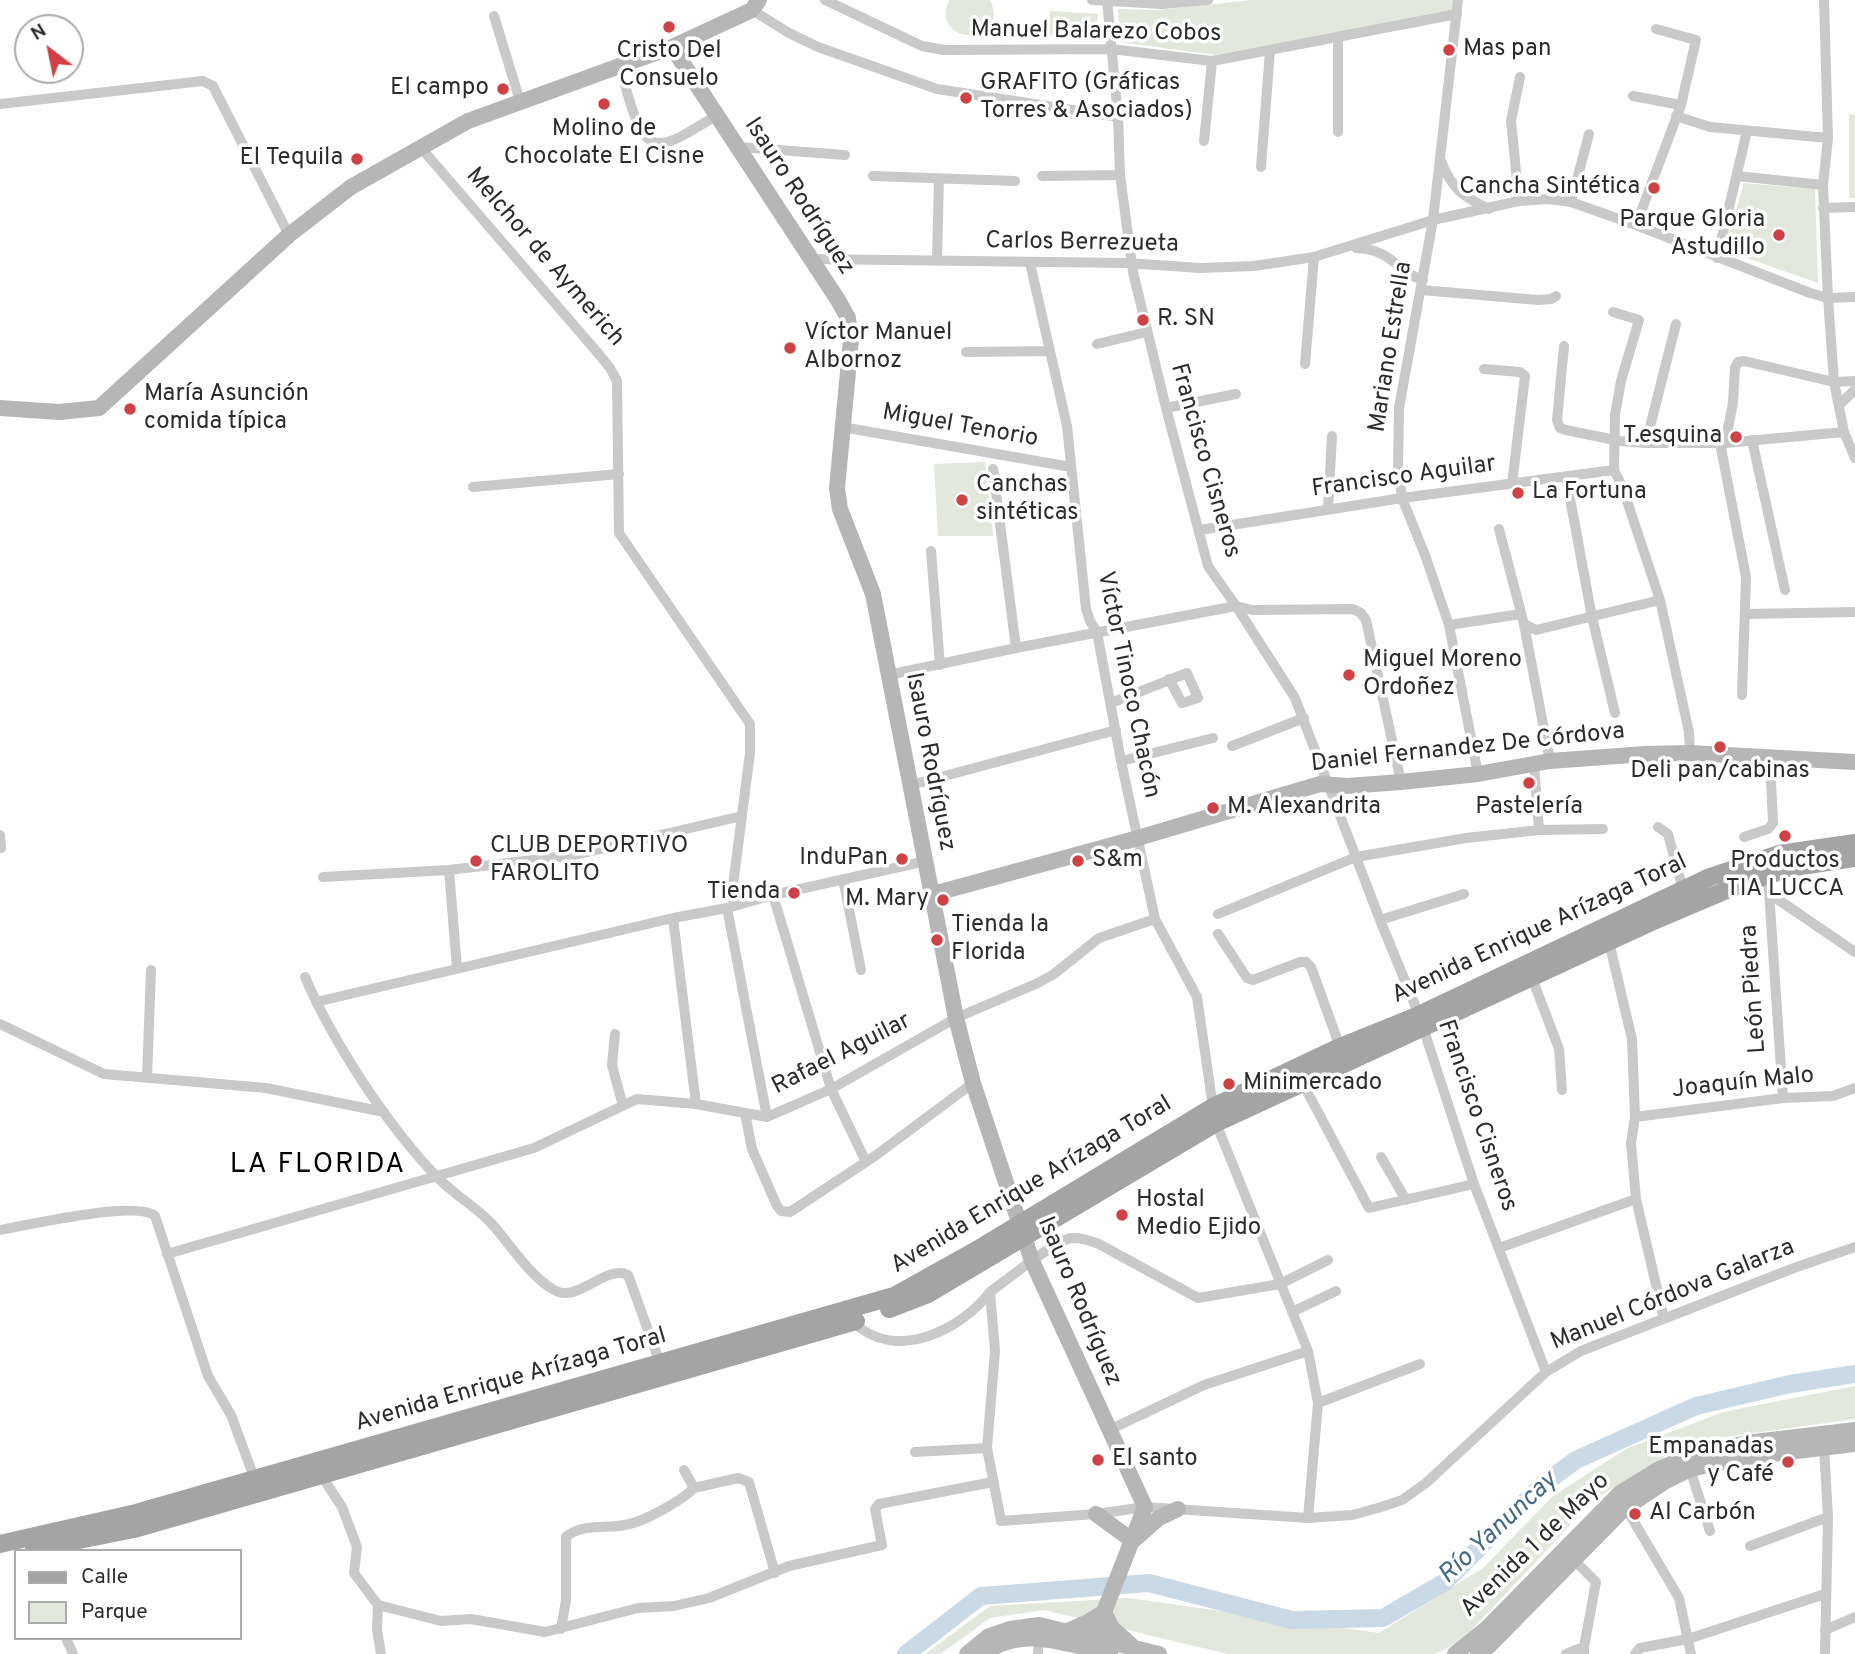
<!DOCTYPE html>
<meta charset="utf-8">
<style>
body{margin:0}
#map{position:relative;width:1855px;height:1654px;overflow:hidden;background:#fff;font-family:Overpass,sans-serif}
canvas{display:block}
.legend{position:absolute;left:14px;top:1549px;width:228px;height:91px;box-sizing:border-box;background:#fff;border:2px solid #ababab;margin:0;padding:9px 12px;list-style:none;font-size:21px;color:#2c2c2c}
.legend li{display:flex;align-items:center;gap:14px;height:35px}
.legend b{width:35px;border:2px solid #ababab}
.north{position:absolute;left:14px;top:14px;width:70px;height:70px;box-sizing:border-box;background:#fff;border:2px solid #ababab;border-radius:50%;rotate:328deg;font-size:19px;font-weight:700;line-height:28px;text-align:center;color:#2c2c2c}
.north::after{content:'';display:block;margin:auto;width:24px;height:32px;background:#d04146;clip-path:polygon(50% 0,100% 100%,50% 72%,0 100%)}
</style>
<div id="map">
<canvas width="1855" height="1654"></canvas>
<ul class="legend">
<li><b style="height:9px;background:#a4a4a4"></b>Calle</li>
<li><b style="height:19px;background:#e2e8db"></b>Parque</li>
</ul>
<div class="north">N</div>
</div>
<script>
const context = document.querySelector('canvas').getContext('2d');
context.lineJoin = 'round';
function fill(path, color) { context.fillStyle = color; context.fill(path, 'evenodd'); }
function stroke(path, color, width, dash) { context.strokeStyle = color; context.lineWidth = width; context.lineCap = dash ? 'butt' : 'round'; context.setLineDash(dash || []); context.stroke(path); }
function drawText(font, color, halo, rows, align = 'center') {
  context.font = font + ' Overpass,sans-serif'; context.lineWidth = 7; context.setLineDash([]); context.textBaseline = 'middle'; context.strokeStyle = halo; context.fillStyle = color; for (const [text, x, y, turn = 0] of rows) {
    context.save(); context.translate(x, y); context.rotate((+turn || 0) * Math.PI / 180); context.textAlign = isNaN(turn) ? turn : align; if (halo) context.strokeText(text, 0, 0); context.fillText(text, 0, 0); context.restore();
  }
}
fill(new Path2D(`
 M949 0H990C1012 45 929 48 949 0Z
 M1252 0H1455L1452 11 1215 55 1120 42 1118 9 1158 10Z
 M1050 11 1098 14 1096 39 1048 35Z
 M1849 114 1855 115V198H1849Z
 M1744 183 1815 189 1818 283 1724 250Z
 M985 462 993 536H938L934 464Z
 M1855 1386V1419L1690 1442 1595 1499 1460 1642 1435 1654H1228L1044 1610 990 1618 941 1654H925L990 1606 1128 1598 1379 1633 1483 1568 1553 1496 1626 1449 1723 1412Z`), '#e2e8db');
stroke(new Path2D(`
 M906 1654 981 1596 1149 1583 1292 1620 1383 1618 1445 1582 1542 1485 1576 1460 1696 1406 1790 1384 1855 1374`), '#c9dae6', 18);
stroke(new Path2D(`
 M825 0 922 46 944 50 1111 49 1212 61 1457 14
 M1092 0 1162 4 1208 0
 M1107 0 1118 117 1120 175 1133 272 1166 408 1208 566 1236 606 1295 698 1380 920 1419 1015 1474 1184 1546 1372
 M1458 0 1433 220 1399 408 1398 469 1402 498 1425 555 1449 625 1478 774
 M1824 0 1828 138 1823 185 1828 298 1834 382 1844 432 1855 458
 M752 10 789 33 818 47 937 89 1118 117
 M494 16 520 101
 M625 85C646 162 657 152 717 115
 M1633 96 1681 105
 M0 104 203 81 213 86 217 94 289 235
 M1676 116 1710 127 1828 138
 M1338 132V37
 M1204 141 1212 61
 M738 147 845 155
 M422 149 597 352 610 368 617 381 619 533 750 724V753L733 885 734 906
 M1441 161C1452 189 1462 196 1489 209
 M1261 167 1270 51
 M873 176 1015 181
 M1042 176 1120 175
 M1737 176 1823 185
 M1519 201 1511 121 1520 77
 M1571 202 1589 134
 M1823 208 1855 207
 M1636 225 1681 105 1696 40 1656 29
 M1356 248C1393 249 1396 272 1423 280
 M1717 258 1747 131
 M812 259 1127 263 1200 268 1254 266 1314 257 1433 220 1519 201 1548 199 1571 202 1636 225 1810 293 1828 298 1855 297
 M937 260 939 179
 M1030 263 1067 426 1086 609 1090 621 1097 632 1121 761 1155 919 1197 997 1213 1107
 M1421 290 1538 300 1551 299 1556 296
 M1613 312 1639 320 1621 381 1615 415 1614 470 1622 486 1660 600 1689 732 1690 753
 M1097 344 1147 332
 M1564 346 1557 420 1560 428 1566 430 1620 441 1646 443H1725L1844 432
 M966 352 1050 351
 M1305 364 1314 257
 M1484 369 1520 372 1525 376 1512 484
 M1839 405 1855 390
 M1166 408 1236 394
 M842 427 1071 467
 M1752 440 1785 590
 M1646 443 1676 324
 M1720 443 1746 577 1742 695
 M1725 443 1733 403 1735 368 1738 362 1744 361 1834 382 1855 381
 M993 469 1016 648
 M1566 477 1592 617 1615 713
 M473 487 619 474
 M1328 509 1332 436
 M1499 529 1524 624 1550 761
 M1200 530 1402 498 1614 470
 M931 551 940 665
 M1746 614 1855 612
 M1524 624 1536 630 1660 600
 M1449 625 1521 614
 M888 675 1016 648 1236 606 1252 610 1353 609 1361 613 1366 620 1401 782
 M1111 703 1187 673 1198 698 1182 703 1169 679
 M1232 746 1304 718
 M1121 761 1213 738
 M1534 763 1539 830
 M911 785 1116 730
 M1658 827 1668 834 1683 890
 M0 835 1 848
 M1744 837 1768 829 1773 823 1771 781 1767 757
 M449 870 457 968
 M323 877 449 870 575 855 742 816
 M1768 877 1783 1098
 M843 879 861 970
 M1770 894 1855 952
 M773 895 831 1089 866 1162
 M727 908 767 1117
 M1218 914 1356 857 1466 838 1539 830 1603 829
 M673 918 696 1104
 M1380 920 1464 894
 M1218 934 1247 978 1253 980 1300 962H1306L1311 967 1340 1047
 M1609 942 1632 1039 1635 1117 1631 1143 1636 1199 1664 1319
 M305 977C333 1042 387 1125 436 1176 452 1193 473 1205 489 1221 510 1243 528 1275 554 1290 578 1304 605 1264 628 1275L660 1363
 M1532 978 1559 1049 1562 1090
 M316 1002 673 918 727 908 773 895 926 861
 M0 1024 104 1074 266 1088 384 1112
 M615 1034 612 1065 623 1106
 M147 1078 151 970
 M1302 1082 1369 1208 1474 1184
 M745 1113 752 1149 777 1206 781 1211 790 1212 875 1156 973 1083
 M1635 1117 1783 1098 1833 1096 1855 1088
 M1216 1123 1308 1351 1318 1403 1308 1518
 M1381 1157 1406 1200
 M0 1230C28 1225 136 1200 155 1216L208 1376 231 1415 255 1480
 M1499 1248 1636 1199
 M167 1254 534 1148 637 1099 696 1104 767 1117 831 1089 956 1018 1038 983 1054 974 1099 938 1155 919
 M1328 1260 1280 1284 1198 1298 1099 1244C1090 1241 1082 1237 1072 1238 1056 1239 1006 1281 990 1292L995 1351 987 1448 1001 1521 1096 1514 1145 1507 1308 1518 1352 1515 1378 1508 1402 1500 1426 1483 1546 1372 1581 1351 1794 1268 1855 1247
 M1292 1312 1336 1291
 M853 1322C895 1362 959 1332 990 1292
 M1318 1403 1420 1364
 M1109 1430 1204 1385 1308 1351
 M1824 1447 1828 1517 1825 1654
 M915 1452 987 1448
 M1690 1469 1710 1531
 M684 1470 694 1488 738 1478 749 1482 775 1573
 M321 1475 342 1507 357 1547 354 1573 378 1605 441 1621 471 1619 545 1632 638 1608 674 1606 709 1598 789 1566 882 1545 875 1509 879 1504 993 1482
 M1623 1503 1679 1598 1691 1654
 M1750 1546 1828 1517
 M1570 1556 1596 1582 1584 1647V1654
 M378 1605 377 1630 381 1654
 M561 1629 566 1600V1537C581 1523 606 1529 625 1525 644 1522 681 1501 694 1488
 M1825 1630 1855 1617
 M66 1638 73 1654
 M1038 1654 1039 1632
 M1566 1654 1584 1647
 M1635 1654 1640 1648 1688 1639 1825 1594`), '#c9c9c9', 10);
stroke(new Path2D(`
 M672 47 838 300 848 318 851 340 837 488 840 509 873 594 956 1018 973 1083 1032 1261 1145 1507 1104 1612 1094 1651
 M0 408 59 412 99 408 289 235 351 187 468 121 672 47 752 10 759 0
 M933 894 1138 838 1320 784 1347 786 1401 782 1478 774 1550 761 1645 754 1690 753 1855 762
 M1096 1514 1133 1541
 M1135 1539 1159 1518 1178 1509
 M1065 1632 1088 1622 1104 1612 1112 1628 1131 1645
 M967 1654 989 1636 1010 1629 1039 1625 1159 1654
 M984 1654C1021 1624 1069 1645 1110 1654
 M1455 1654 1486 1629 1620 1493 1659 1469 1694 1454 1746 1443 1855 1430
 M1478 1654 1490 1645 1624 1509 1664 1482 1690 1469 1748 1457 1855 1444`), '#b6b6b6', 16);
stroke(new Path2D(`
 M889 1309 928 1294 1216 1123 1649 923 1729 889 1789 868 1855 858
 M0 1544 136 1513 894 1296 980 1248 1213 1107 1340 1047 1419 1015 1710 877 1779 854 1855 843
 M34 1549 134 1529 856 1321`), '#a4a4a4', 18);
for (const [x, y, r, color] of [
 [669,27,7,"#d04146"],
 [1449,50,7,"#d04146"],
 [503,89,7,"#d04146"],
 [966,98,7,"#d04146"],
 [604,104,7,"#d04146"],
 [357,159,7,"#d04146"],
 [1654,188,7,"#d04146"],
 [1779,235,7,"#d04146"],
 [1143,320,7,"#d04146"],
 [790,348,7,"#d04146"],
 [130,409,7,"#d04146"],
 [1736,437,7,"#d04146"],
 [1518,493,7,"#d04146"],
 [962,500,7,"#d04146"],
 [1349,675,7,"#d04146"],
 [1720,747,7,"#d04146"],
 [1529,783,7,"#d04146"],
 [1213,808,7,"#d04146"],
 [1785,836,7,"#d04146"],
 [902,859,7,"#d04146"],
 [476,861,7,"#d04146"],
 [1078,861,7,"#d04146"],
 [794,893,7,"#d04146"],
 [943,900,7,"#d04146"],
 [937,940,7,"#d04146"],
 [1229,1084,7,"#d04146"],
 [1122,1215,7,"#d04146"],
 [1098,1460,7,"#d04146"],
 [1788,1462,7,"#d04146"],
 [1635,1514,7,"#d04146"]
]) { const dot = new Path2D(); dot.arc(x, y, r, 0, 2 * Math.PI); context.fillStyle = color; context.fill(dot); stroke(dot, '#fff', 2.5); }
drawText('24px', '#2c2c2c', '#fff', [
 ["Manuel Balarezo Cobos",1096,33,1],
 ["Isauro Rodríguez",798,197,57],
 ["Carlos Berrezueta",1082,244,1],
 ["Melchor de Aymerich",544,258,49],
 ["Mariano Estrella",1392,347,-81],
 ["Miguel Tenorio",960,427,10],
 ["Francisco Cisneros",1204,461,74],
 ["Francisco Aguilar",1404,478,-8],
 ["Víctor Tinoco Chacón",1127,685,78],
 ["Daniel Fernandez De Córdova",1468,749,-6],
 ["Isauro Rodríguez",929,762,79],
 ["Avenida Enrique Arízaga Toral",1540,930,-25],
 ["León Piedra",1755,989,-94],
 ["Rafael Aguilar",842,1055,-27],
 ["Joaquín Malo",1743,1084,-6],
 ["Francisco Cisneros",1476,1116,71],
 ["Avenida Enrique Arízaga Toral",1032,1186,-31],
 ["Manuel Córdova Galarza",1673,1296,-22],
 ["Isauro Rodríguez",1078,1302,67],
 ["Avenida Enrique Arízaga Toral",511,1381,-16],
 ["Avenida 1 de Mayo",1536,1546,-44]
]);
drawText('24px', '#2c2c2c', '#fff', [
 ["Mas pan",1463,50],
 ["Cristo Del",669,52,"center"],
 ["Consuelo",669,80,"center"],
 ["GRAFITO (Gráficas",980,84],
 ["Torres & Asociados)",980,112],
 ["El campo",489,89,"right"],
 ["Molino de",604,130,"center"],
 ["Chocolate El Cisne",604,158,"center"],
 ["El Tequila",343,159,"right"],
 ["Cancha Sintética",1640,188,"right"],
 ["Parque Gloria",1765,221,"right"],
 ["Astudillo",1765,249,"right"],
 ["R. SN",1157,320],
 ["Víctor Manuel",804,334],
 ["Albornoz",804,362],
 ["María Asunción",144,395],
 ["comida típica",144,423],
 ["T.esquina",1722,437,"right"],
 ["Canchas",976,486],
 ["sintéticas",976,514],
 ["La Fortuna",1532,493],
 ["Miguel Moreno",1363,661],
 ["Ordoñez",1363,689],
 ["Deli pan/cabinas",1720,772,"center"],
 ["M. Alexandrita",1227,808],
 ["Pastelería",1529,808,"center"],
 ["CLUB DEPORTIVO",490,847],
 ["FAROLITO",490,875],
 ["InduPan",888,859,"right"],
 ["S&m",1092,861],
 ["Productos",1785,862,"center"],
 ["TIA LUCCA",1785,890,"center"],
 ["Tienda",780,893,"right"],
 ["M. Mary",929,900,"right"],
 ["Tienda la",951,926],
 ["Florida",951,954],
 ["Minimercado",1243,1084],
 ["Hostal",1136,1201],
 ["Medio Ejido",1136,1229],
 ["Empanadas",1774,1448,"right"],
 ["y Café",1774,1476,"right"],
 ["El santo",1112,1460],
 ["Al Carbón",1649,1514]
], 'left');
drawText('italic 26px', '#446984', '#fff', [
 ["Río Yanuncay",1499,1529,-43]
]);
context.letterSpacing = '2px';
drawText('28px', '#000', '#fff', [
 ["LA FLORIDA",318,1166]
]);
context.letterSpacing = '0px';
</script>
